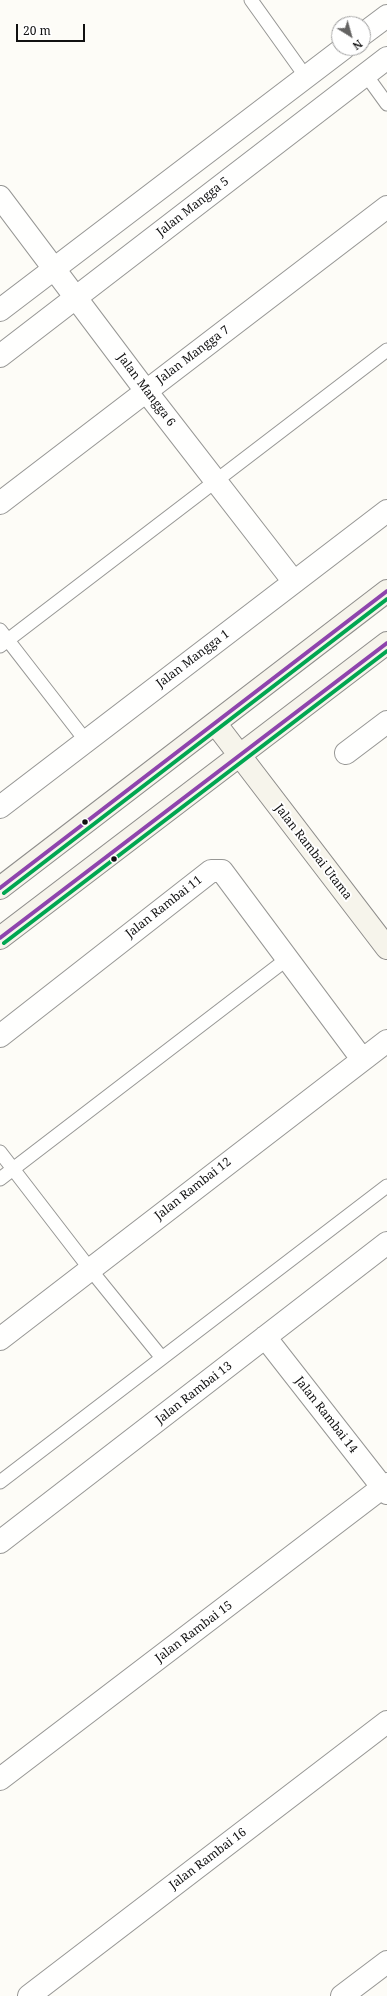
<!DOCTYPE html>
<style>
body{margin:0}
#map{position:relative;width:387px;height:1996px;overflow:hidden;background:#fdfcf7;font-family:"Noto Serif",serif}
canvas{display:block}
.north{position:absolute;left:331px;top:16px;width:40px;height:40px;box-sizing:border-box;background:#fff;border:1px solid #a0a0a0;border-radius:50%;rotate:143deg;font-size:11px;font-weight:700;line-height:16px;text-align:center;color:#111}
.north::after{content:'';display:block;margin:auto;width:14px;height:18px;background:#646362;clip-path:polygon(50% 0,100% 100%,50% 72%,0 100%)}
.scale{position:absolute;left:16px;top:24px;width:69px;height:18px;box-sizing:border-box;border:2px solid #111;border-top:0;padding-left:5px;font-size:12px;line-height:14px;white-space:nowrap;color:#111;-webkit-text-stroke:3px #fff;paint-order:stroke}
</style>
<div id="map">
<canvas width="387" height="1996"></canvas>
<div class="north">N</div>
<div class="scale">20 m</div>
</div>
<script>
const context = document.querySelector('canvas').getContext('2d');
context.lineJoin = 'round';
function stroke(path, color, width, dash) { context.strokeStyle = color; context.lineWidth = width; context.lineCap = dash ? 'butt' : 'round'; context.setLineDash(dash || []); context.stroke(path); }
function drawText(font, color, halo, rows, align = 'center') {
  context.font = font + ' "Noto Serif",serif'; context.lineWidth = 4; context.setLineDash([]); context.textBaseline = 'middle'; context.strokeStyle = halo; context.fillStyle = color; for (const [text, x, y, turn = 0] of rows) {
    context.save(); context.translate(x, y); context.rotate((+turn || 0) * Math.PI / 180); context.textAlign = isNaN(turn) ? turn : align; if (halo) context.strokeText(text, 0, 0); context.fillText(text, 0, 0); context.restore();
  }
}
const lane = new Path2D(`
 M251 0 306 77
 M366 75 387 104
 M0 630 86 741
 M0 646 387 350
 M0 1152 90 1269 162 1358
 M0 1179 287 959
 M0 1482 387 1186`);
const street = new Path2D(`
 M363 34 387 16
 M0 197 146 391 294 582
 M0 310 344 48
 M0 356 387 58
 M0 503 387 207
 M346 753 387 722
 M0 807 387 511
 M0 1036 211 871H222L362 1059
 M265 1337 387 1493
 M0 1339 387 1041
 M0 1542 387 1243
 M0 1779 387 1484
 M29 1996 387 1722
 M342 1996 387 1962`);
const secondary = new Path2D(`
 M215 723 387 948
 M0 888 387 591
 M0 938 387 643`);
stroke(lane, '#979795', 15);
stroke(street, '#979795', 24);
stroke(secondary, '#8e8d8b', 24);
stroke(lane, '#fffffe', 13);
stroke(street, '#fffffe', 22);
stroke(secondary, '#f6f4eb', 22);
stroke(new Path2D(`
 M0 888 387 591
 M0 938 387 643`), '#8e44ad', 4);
stroke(new Path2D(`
 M4 893 387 599
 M4 943 387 651`), '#00a651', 4);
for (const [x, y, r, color] of [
 [85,822,3.5,"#111"],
 [114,859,3.5,"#111"]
]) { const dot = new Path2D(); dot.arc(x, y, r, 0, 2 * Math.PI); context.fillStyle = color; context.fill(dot); stroke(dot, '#fff', 1.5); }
drawText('12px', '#111', '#fff', [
 ["Jalan Mangga 5",193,207,-38],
 ["Jalan Mangga 7",193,355,-37],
 ["Jalan Mangga 6",146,390,53],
 ["Jalan Mangga 1",193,659,-37],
 ["Jalan Rambai Utama",313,852,52],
 ["Jalan Rambai 11",164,907,-38],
 ["Jalan Rambai 12",193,1189,-38],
 ["Jalan Rambai 13",194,1393,-38],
 ["Jalan Rambai 14",326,1415,52],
 ["Jalan Rambai 15",194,1632,-37],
 ["Jalan Rambai 16",208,1859,-37]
]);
</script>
